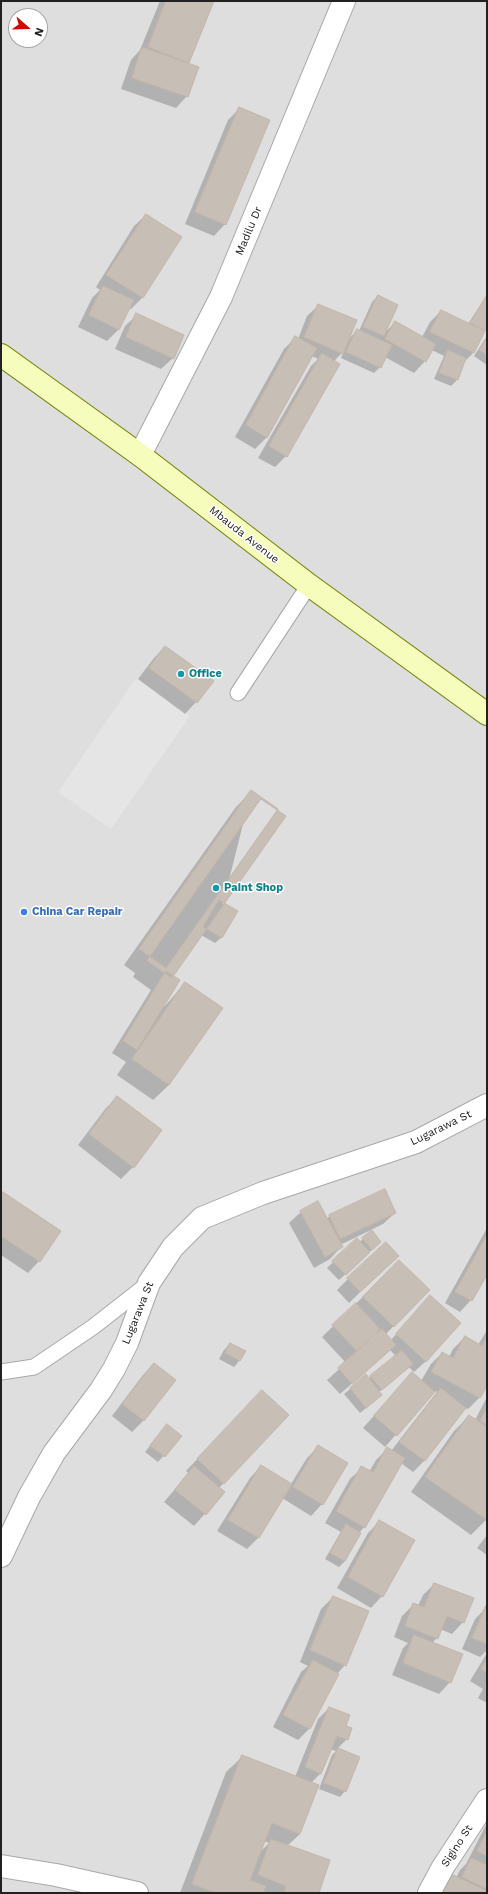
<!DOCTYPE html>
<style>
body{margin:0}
#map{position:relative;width:488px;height:1894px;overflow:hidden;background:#f2efe8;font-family:"Work Sans",sans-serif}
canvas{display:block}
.frame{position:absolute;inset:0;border:2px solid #212121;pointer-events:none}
.north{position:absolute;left:8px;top:8px;width:40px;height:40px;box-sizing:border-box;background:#fff;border:1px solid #a6a6a6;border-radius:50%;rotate:110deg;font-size:11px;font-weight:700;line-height:16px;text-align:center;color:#212121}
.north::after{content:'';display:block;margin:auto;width:14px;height:18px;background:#d20800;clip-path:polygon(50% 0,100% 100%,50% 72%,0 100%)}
</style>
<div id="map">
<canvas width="488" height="1894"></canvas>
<div class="frame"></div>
<div class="north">N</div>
</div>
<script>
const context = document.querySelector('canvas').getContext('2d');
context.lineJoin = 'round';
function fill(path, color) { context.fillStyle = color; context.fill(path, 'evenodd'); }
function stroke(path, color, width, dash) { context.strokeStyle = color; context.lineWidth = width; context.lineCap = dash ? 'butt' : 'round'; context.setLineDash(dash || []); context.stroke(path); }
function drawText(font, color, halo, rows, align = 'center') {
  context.font = font + ' "Work Sans",sans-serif'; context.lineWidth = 3; context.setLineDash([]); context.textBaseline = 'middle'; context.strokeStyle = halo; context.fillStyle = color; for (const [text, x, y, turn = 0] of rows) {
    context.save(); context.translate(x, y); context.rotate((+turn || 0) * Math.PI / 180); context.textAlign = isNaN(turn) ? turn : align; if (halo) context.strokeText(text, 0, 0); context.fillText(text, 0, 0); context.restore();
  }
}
fill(new Path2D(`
 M1 1H487V1893H1ZM16 16H40V40H16Z`), '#dfdede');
fill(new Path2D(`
 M136 678 190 716 111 829 58 792Z`), '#e5e5e5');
fill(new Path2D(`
 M160 1H213L187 64V96L176 108 121 89 131 60 140 50Z
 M240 108 225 224 214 236 185 224 228 120Z
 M146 215 181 238 142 298 131 309 129 308 119 329 107 341 78 327 92 298 100 290 96 287 134 226Z
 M487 295V325L473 353 464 362 457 380 451 386 434 379 444 356 432 350 425 361 414 373 385 357 380 367 374 373 341 358 344 351 334 361 286 456 275 467 258 458 311 366 318 359 312 356 267 437 255 449 235 437 284 349 295 338 298 339 307 316 319 305 348 340 357 330 359 331 372 302 378 296 384 333 396 322 422 337 430 322 441 311 468 324Z
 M137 315 173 358 161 369 115 349 125 326Z
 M487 336V365L474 356Z
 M165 647 196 702 185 714 138 679 154 658Z
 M251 792 223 904 237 912 221 938 215 943 201 935 172 977 163 1006 164 1007 185 983 221 1008 169 1085 153 1100 117 1075 126 1062 112 1053 151 990 133 977 135 973 124 965 236 807Z
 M118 1097 161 1130 133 1167 121 1179 78 1145 106 1108Z
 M1 1195 39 1261 28 1273 1 1255Z
 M301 1212 326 1219 330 1216 395 1213 383 1224 340 1245 341 1247 330 1259 314 1268 289 1223Z
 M487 1228V1273L471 1300 460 1312 445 1303Z
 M357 1239 359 1242 363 1239 374 1248 339 1280 327 1268Z
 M386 1267 349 1303 337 1290 348 1279Z
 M387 1273 428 1290 386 1334 391 1340 419 1308 426 1361 414 1372 409 1367 379 1392 375 1401 360 1413 344 1394 366 1376 368 1379 396 1356 390 1350 340 1394 327 1380 346 1363 322 1337ZM376 1332 378 1334 363 1347 362 1346Z
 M487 1330V1384L479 1398 468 1409 465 1408 424 1461 413 1472 401 1463 364 1527 359 1533 345 1561 339 1567 325 1559 341 1532 325 1523 350 1479 362 1468 369 1472 376 1460 387 1449 391 1451 437 1392 434 1391 385 1447 363 1428 412 1373 421 1381 431 1364 442 1353 449 1357 453 1349 465 1337 478 1345Z
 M230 1344 244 1351 239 1361 234 1367 219 1359 224 1350Z
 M154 1364 144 1420 132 1432 112 1416 143 1375Z
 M487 1397V1519L471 1535 411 1492 454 1431 469 1416 475 1420Z
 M251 1402 288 1415 219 1488 224 1492 194 1526 164 1502 189 1473 186 1471Z
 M167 1425 181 1436 158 1462 145 1452Z
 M319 1446 322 1504 311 1516 282 1498 258 1538 247 1549 217 1531 250 1478 261 1466 291 1484 307 1458Z
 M380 1521 382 1596 371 1608 337 1588 368 1533Z
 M487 1535V1555L477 1548Z
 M434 1584 463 1622 452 1634 440 1629 437 1638 432 1643 450 1682 439 1694 392 1675 403 1648 408 1643 394 1637 402 1616 414 1604 418 1606 423 1595Z
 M333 1597 345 1665 337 1674 338 1675 309 1729 298 1740 273 1727 301 1672 308 1666 300 1662 321 1609Z
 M487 1603V1650L480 1657 462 1649 475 1619 482 1612Z
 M487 1653V1703L478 1698 483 1689 470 1681Z
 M329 1708 344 1726 347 1739 337 1749 359 1757 345 1791 340 1797 319 1789 332 1755 336 1751 330 1749 321 1773 311 1783 300 1834 287 1846 318 1893H180L226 1772 242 1757 295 1777 318 1719ZM264 1841 269 1843 261 1851Z
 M487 1823V1893H437L440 1887 456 1878 460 1870 466 1864Z`), '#0003');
const building = new Path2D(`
 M166 1H214L189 63 148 47Z
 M142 47 199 67 188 97 132 78Z
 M239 107 270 120 226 225 195 212Z
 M146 214 182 237 143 298 106 275Z
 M103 286 134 300 119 330 89 315Z
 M378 295 398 305 384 336 363 327Z
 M487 295V327L485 331 470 323Z
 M318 304 357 320 343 354 304 337Z
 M441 310 485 331 474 353 430 332Z
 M136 313 184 335 174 359 126 337Z
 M395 321 436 344 426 362 385 339Z
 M357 329 392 345 381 368 346 352Z
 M295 336 317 348 267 438 246 425Z
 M487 338V355L479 350Z
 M448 350 466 358 458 380 439 373Z
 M322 353 340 364 287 457 269 446Z
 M165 646 214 681 197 703 149 668Z
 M251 790 278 809 166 968 139 949Z
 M261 799 286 816 172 978 147 961Z
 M219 900 238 911 222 938 203 927Z
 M166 971 180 980 137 1050 123 1041Z
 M185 982 223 1008 169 1085 132 1059Z
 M117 1096 162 1130 134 1168 89 1134Z
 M385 1189 396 1213 340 1239 329 1215Z
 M3 1192 61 1231 40 1262 1 1236V1195Z
 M318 1201 343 1247 325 1257 300 1211Z
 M372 1230 381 1242 372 1250 362 1238Z
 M487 1235V1275L472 1301 455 1292Z
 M357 1238 370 1252 346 1275 332 1261Z
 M386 1242 399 1256 360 1292 347 1278Z
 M399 1260 430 1290 394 1327 363 1297Z
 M430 1295 461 1323 426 1362 396 1334Z
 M356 1303 380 1329 357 1351 332 1325Z
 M382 1329 396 1345 352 1384 338 1368Z
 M465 1336 482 1346 487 1337V1386L480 1398 431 1372 442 1352 453 1358Z
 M230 1343 246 1351 240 1361 225 1353Z
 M402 1350 413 1364 382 1390 370 1376Z
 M154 1363 176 1380 144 1421 122 1404Z
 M412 1372 435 1392 397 1436 374 1416Z
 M366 1374 382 1395 366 1408 350 1388Z
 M441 1388 466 1408 425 1461 399 1442Z
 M262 1390 289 1415 224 1484 197 1459Z
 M487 1408V1425L480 1421Z
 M469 1415 487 1427V1520L425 1477Z
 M167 1424 182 1436 165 1457 150 1446Z
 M318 1445 348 1463 323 1505 293 1487Z
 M387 1447 405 1458 365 1528 336 1511 361 1466 373 1472Z
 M261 1465 292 1484 259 1538 228 1520Z
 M194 1466 225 1492 206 1515 175 1490Z
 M379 1520 415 1540 383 1597 348 1577Z
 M346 1524 361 1533 345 1561 330 1553Z
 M434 1583 474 1598 464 1623 447 1616 438 1639 405 1626 413 1603 424 1607Z
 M333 1596 369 1611 346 1666 310 1650Z
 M486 1606 487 1607V1644L472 1638Z
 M414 1635 463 1654 451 1683 403 1663Z
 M487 1659V1673L481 1669Z
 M313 1660 339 1674 310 1729 283 1715Z
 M329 1707 350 1715 346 1726 352 1728 348 1740 337 1736 321 1774 305 1767Z
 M338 1748 360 1757 346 1792 324 1783Z
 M242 1755 319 1785 300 1834 272 1823 250 1880 266 1886 263 1893H216L192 1884Z
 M487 1832V1856L477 1851Z
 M271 1839 330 1860 319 1893H284L286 1886 258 1875Z
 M471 1858 487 1865V1889L462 1877Z
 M451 1874 487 1891V1893H442Z`);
fill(building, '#c7beb6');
stroke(building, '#c4b6a9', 1);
const lane = new Path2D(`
 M238 693 309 585
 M1 1372 34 1367 93 1327 148 1284`);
const street = new Path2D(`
 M140 455 221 297 344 1
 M1 1556 29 1497 54 1453 101 1390 114 1369 127 1343 149 1283 173 1247 202 1218 263 1193 416 1142 487 1105
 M1 1866 56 1875 137 1893
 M429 1893 443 1867 487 1800`);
const secondary = new Path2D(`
 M1 355 140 455 309 585 487 714`);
stroke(lane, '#a8a8a8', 17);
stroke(street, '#a8a8a8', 24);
stroke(secondary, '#6d7f01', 24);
stroke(lane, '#fff', 15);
stroke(street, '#fff', 22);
stroke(secondary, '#f6fcbb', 22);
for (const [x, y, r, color] of [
 [181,674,4,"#0f9aa8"],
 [216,888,4,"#0f9aa8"],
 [24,912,4,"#3f7fe0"]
]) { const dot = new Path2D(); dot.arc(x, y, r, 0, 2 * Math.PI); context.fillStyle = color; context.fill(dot); stroke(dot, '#fff', 1.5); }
drawText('11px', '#212121', '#fff', [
 ["Madilu Dr",249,231,-67],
 ["Mbauda Avenue",244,535,38],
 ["Lugarawa St",441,1128,-26],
 ["Lugarawa St",138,1313,-68],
 ["Sigino St",457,1846,-57]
]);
drawText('bold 11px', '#0d838f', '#fff', [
 ["Office",189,674],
 ["Paint Shop",224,888]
], 'left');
drawText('bold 11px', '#366cbe', '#fff', [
 ["China Car Repair",32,912]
], 'left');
</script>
